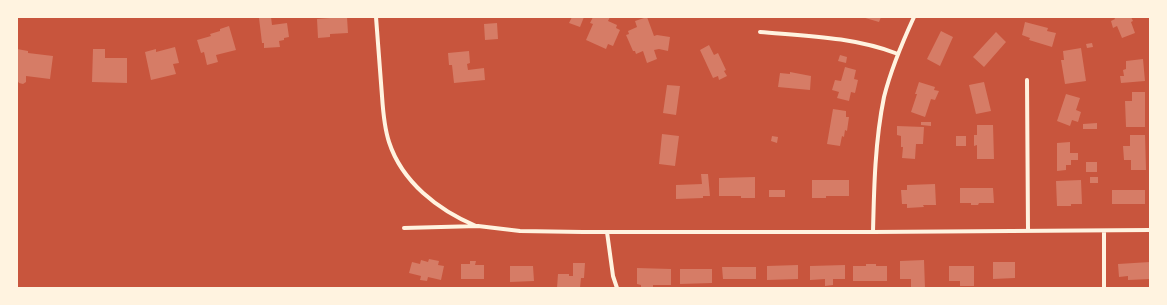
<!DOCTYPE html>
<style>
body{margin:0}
#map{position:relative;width:1167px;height:305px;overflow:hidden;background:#c8553d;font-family:Montserrat,sans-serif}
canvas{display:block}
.frame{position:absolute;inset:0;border:18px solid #fff3e0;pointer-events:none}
</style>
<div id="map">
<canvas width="1167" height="305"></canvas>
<div class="frame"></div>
</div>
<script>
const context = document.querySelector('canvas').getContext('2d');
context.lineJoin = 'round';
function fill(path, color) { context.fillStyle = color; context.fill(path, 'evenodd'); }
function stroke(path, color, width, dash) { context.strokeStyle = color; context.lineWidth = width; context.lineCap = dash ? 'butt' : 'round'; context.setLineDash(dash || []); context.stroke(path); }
fill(new Path2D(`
 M271 17 272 25 287 23 289 37 284 38V40L279 41 280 47 264 48V43H262L259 18Z
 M343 17H347L348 33 330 34V37L318 38 317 19Z
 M572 17H584L580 27 569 23Z
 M593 17 597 18V17H610L608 21 617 25 616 28 620 30 613 46 608 44 606 49 586 40 593 24 590 23Z
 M647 17 654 36 657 35 670 37 668 51 659 49 654 50 657 59 647 63 643 51 636 54 635 51H633L626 35 629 34 628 31 637 27 635 21Z
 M862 17H881L879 22Z
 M1114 17H1131L1133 21 1131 22 1135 33 1122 38 1117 26 1113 28 1111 21 1115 19Z
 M1025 22 1048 28 1047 31 1056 33 1052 47 1029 40 1030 38 1022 35Z
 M497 23 498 39 485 40 484 24Z
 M229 26 236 50 216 55 218 62 207 65 204 52 201 53 197 40 211 36 210 34 220 31V29Z
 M941 31 953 37 940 66 927 59Z
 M996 32 1006 42 984 67 973 57Z
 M1092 43 1093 47 1087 48 1086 44Z
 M709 45 714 55 718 53 726 70 724 71 727 76 719 80 718 76 713 78 700 50Z
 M175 47 179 63 173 64 176 74 151 80 145 52 156 49V52Z
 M1081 48 1086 81 1065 84 1061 60H1064L1063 51Z
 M17 49 28 51V53L53 56 50 79 26 76V82L23 84 19 83 17 80Z
 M93 49H105V58H127V83L92 82Z
 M469 51 470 63 467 64 468 70 484 68 485 80 454 83 452 65H449L448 53Z
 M840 55 847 57 846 63 838 61Z
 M1143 59 1145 81 1121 83 1120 76H1124L1123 70 1126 69V61Z
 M845 67 856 70 854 79 858 80 855 93 851 92 849 101 837 98 839 92 832 90 835 80 841 81Z
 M790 72 811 76 810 90 778 87 780 73 790 74Z
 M919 82 935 87 934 90 939 91 935 100 931 99 925 117 911 112 917 94H915Z
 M984 82 991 111 976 114 969 85Z
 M667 85 680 86 676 115 663 113Z
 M1132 92H1145V127H1126L1125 101H1132Z
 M1066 94 1080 98 1076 110 1081 112 1078 122 1072 120 1070 126 1057 121Z
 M833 109 846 111V117H849L847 131 845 130 844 137 842 136 840 146 827 144Z
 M921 122H931V126L921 125Z
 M1097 123V129H1083V124Z
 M977 125H993L994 159H977V145L974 146V135H977Z
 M897 126 924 127 923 144H916L915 159 902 158 903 147H901V136L897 135Z
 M662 134 679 136 675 166 659 164Z
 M1130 135H1145L1146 170H1131V160H1124L1123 146H1130Z
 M772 136 778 137 777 143 771 141Z
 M956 136H966V146H956Z
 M1070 142V153H1078V160H1071V165H1066V170L1057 171V143Z
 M1086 162H1097V172H1086Z
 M701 174H708L710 196H703V198L676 199V185L702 184Z
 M755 177V198H741V196H719V178Z
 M1090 177H1098V183H1090Z
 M812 180H849V196H826V198H812Z
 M1081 180 1082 204H1071V206H1057L1056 181Z
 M935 184 936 205H923L924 207 907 208V204H902L901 190H907V185Z
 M960 188H993L994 203H979L978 205H971V203H960Z
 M769 190H785V197H769Z
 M1112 190H1145V204H1112Z
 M429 259 439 261 438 265 444 266 441 280 428 277 427 281 420 280 421 276 409 273 412 262 420 264 421 260 428 262Z
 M924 260 925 288H911V279H900V261Z
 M470 261H476L475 265H484V279H461V264H470Z
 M993 262H1015V278L993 279Z
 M1150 262V279L1128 280V276L1119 277 1118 264Z
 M573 263H585L584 278H581L580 288H557L558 274H569V276H573Z
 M866 264H876V266H887V281H853V266H866Z
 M798 265V279L767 280V266Z
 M845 265V279H833V285L825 286V279L810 280V266Z
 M510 266H533L534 281 510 282Z
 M949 266H974V286H960V281H949Z
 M722 267H756V279H723Z
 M637 268 671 269V285H653V288H641V285L637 284Z
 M680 269H712V283L680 284Z`), '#d67c66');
stroke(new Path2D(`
 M376 17C378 43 380 70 382 96 383 111 384 127 389 142 402 182 438 210 476 226
 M760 32C807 36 854 37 898 54
 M1027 80 1028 231
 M404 228 478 226 520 231 583 232H873L1150 230
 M1104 231V288
 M607 232 613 276 617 288
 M873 232C874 188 875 141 884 97 891 69 902 43 914 17`), '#fff3e0', 4);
</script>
